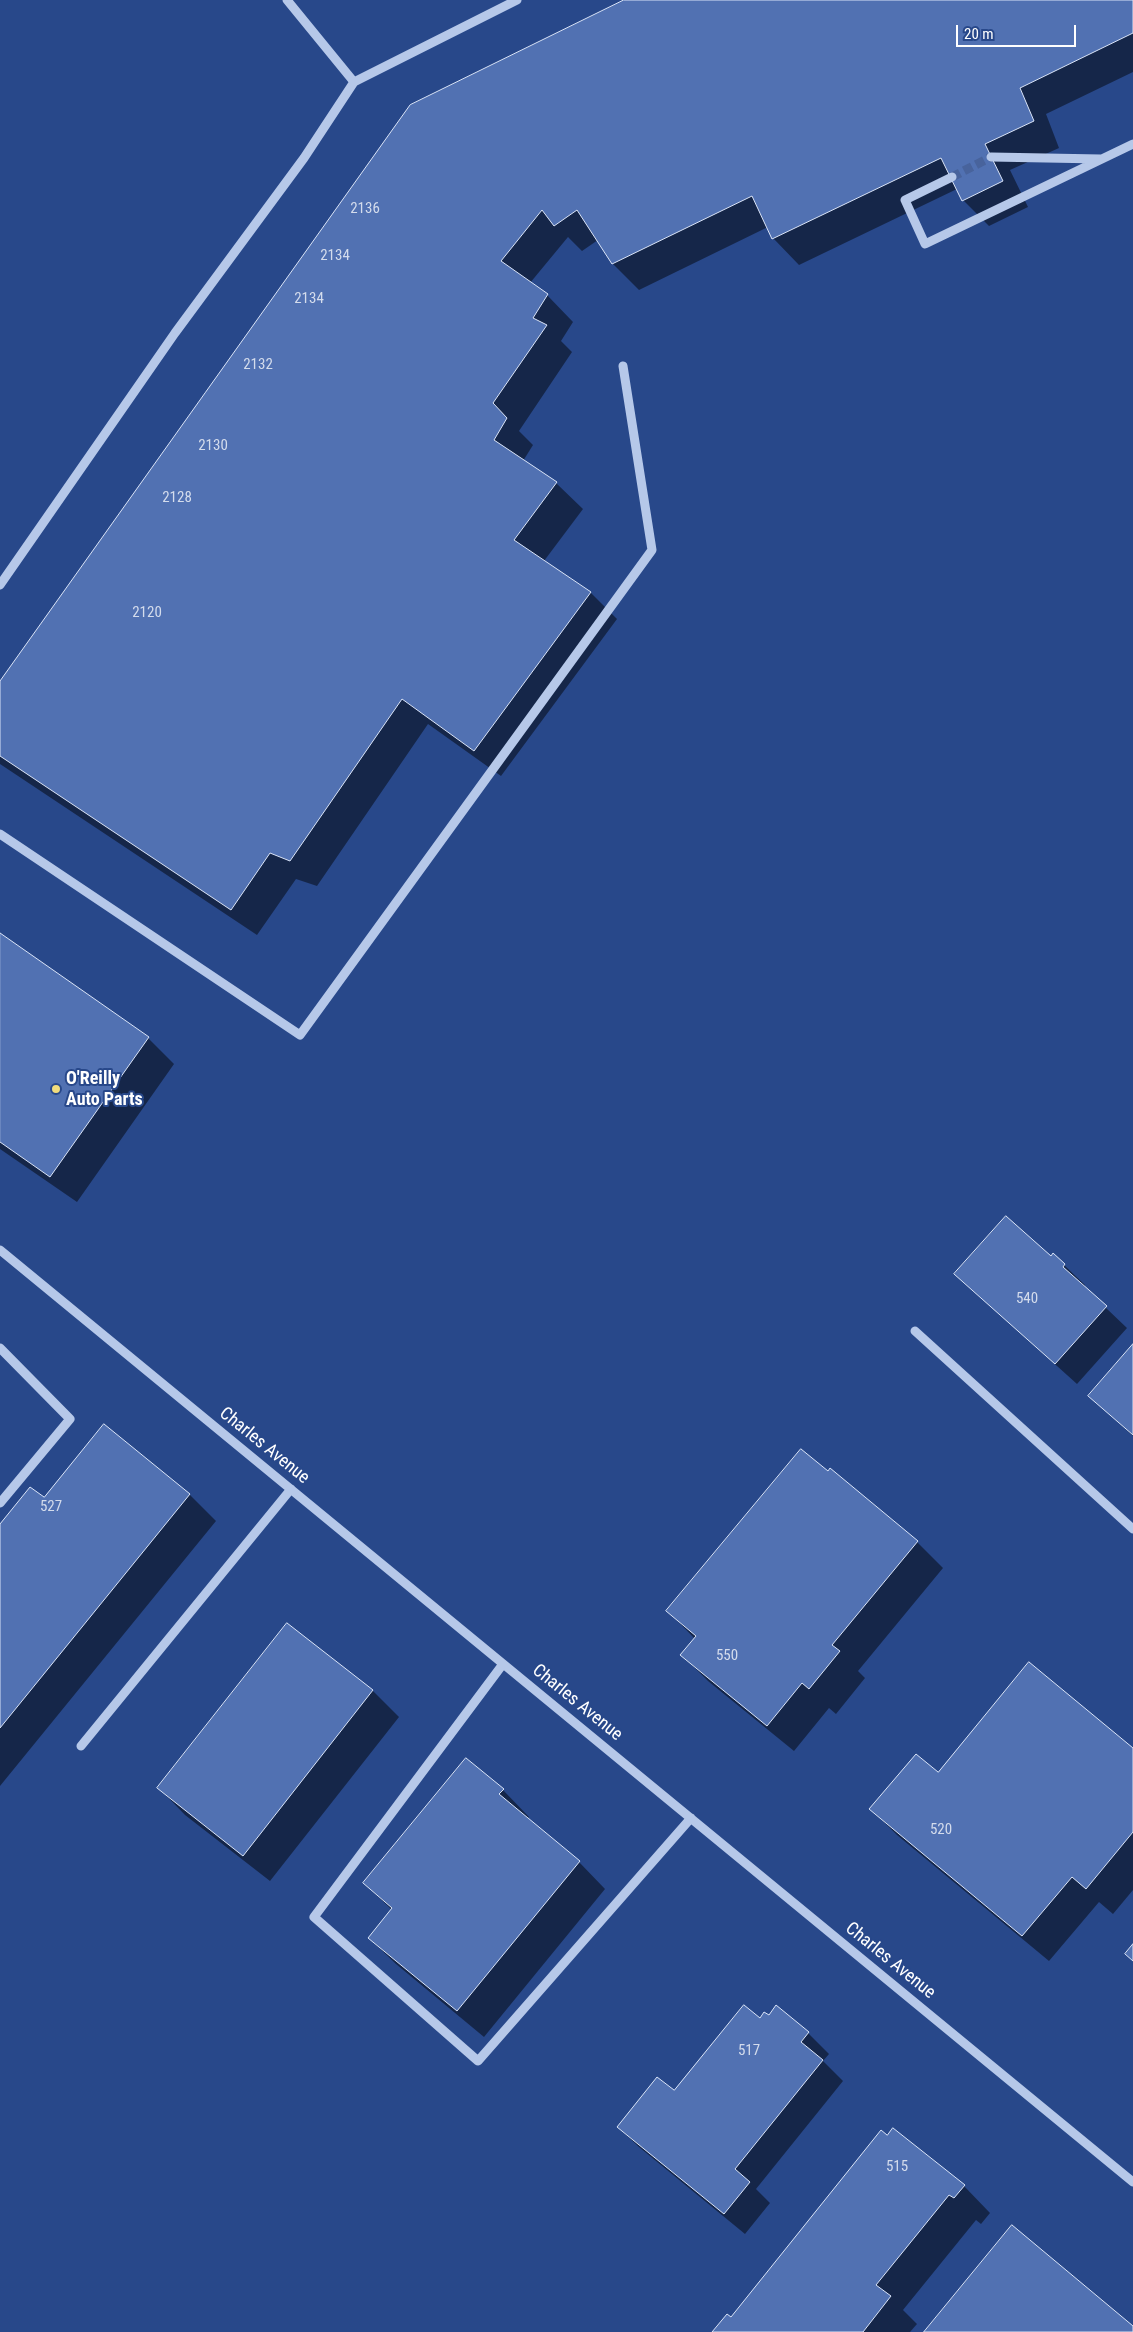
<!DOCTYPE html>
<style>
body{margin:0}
#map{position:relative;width:1133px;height:2332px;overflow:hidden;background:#28488a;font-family:"Roboto Condensed",sans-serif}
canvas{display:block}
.scale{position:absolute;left:956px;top:25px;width:120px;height:22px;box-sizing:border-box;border:2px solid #fff;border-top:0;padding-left:6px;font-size:15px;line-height:18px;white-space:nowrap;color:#fff;-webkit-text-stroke:4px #28488a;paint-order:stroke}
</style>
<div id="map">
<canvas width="1133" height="2332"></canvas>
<div class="scale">20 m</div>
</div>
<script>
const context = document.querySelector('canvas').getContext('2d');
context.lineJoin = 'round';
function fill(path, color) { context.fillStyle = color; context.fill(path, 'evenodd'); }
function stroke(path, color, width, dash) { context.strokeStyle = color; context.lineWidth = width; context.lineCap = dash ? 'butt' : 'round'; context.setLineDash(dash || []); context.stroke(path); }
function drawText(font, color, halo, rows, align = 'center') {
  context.font = font + ' "Roboto Condensed",sans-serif'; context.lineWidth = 4; context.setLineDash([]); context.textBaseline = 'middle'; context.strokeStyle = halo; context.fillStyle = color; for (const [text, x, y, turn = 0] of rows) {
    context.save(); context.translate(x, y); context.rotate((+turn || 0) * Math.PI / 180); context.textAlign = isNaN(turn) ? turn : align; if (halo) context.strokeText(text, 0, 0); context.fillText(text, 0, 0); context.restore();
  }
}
fill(new Path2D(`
 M626 0H1133V72L1046 114 1059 148 1010 170 1028 207 989 226 963 200 957 189 799 265 773 238 768 227 639 290 613 264 598 240 582 251 568 237 530 283 547 295 573 322 561 341 572 352 519 431 533 445 523 461 556 483 583 509 544 561 591 593 617 619 501 776 428 724 317 886 296 879 257 935 0 764V683Z
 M0 935 148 1038 174 1064 77 1202 0 1149Z
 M1051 1258 1064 1265 1085 1285 1084 1287 1127 1328 1077 1384 977 1294Z
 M1133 1346V1436L1090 1396Z
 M104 1426 190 1495 216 1521 0 1786V1526L44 1499Z
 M828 1473 917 1542 943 1568 858 1671 865 1678 836 1714 829 1708 794 1751 708 1681 682 1655 695 1639 668 1611Z
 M288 1625 373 1691 399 1717 270 1881 185 1815 159 1788Z
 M1133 1750V1890L1113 1914 1099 1902 1049 1961 897 1835 871 1809 938 1774Z
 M466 1760 503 1790 529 1817 527 1819 579 1862 605 1889 484 2037 396 1964 369 1938 392 1910 364 1883Z
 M776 2007 808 2033 829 2054 823 2061 843 2081 756 2189 770 2203 745 2234 639 2147 618 2127 674 2092 760 2019 769 2017Z
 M893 2129 964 2186 990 2213 981 2224 976 2220 903 2310 917 2324 910 2332H713L731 2319Z`), '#0007');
const building = new Path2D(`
 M624 0H1133V33L1020 88 1034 121 985 144 1003 181 962 201 941 158 772 239 752 196 612 264 577 210 554 226 542 210 501 261 548 294 533 318 547 325 493 403 507 418 494 440 557 482 514 540 591 592 474 751 402 699 290 861 270 853 231 910 0 756V681L410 105Z
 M0 933 149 1037 50 1177 0 1142Z
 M1006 1216 1051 1256 1053 1253 1065 1264 1063 1267 1107 1306 1055 1364 954 1274Z
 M1133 1344V1435L1088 1396Z
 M104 1424 190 1494 0 1728V1524L30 1487 44 1497Z
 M801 1449 828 1471 830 1468 918 1541 832 1645 840 1651 809 1689 802 1683 767 1726 680 1655 696 1636 666 1611Z
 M287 1623 373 1690 243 1856 157 1788Z
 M1029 1662 1133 1748V1832L1086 1889 1072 1877 1022 1936 869 1809 916 1754 938 1772Z
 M466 1758 504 1789 499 1794 580 1861 457 2011 368 1938 392 1908 363 1883Z
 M1133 1944V1961L1125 1954Z
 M744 2005 760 2018 764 2012 769 2015 776 2005 809 2032 801 2042 823 2060 735 2169 750 2182 724 2214 617 2127 657 2077 674 2090Z
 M893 2128 965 2185 954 2198 949 2195 876 2285 891 2296 863 2332H712L727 2314 731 2317 881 2130 887 2135Z
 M1012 2225 1133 2326V2332H924Z`);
fill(building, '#5171b2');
stroke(building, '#dae4f7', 1);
stroke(new Path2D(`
 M952 177 991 157`), '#48639c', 9, [9, 4.5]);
stroke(new Path2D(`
 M354 82 517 0
 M991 157 1101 159
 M952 177 905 200 925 244 1133 144
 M0 585 175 333 304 158 354 82 287 0
 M0 834 300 1035 652 550 623 366
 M0 1250 1133 2182
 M915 1331 1133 1529
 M0 1348 70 1419 0 1503
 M503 1664 314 1917 478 2061 691 1818
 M81 1746 291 1489`), '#b6c8e9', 9);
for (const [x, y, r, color] of [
 [56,1089,5,"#f1dc7d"]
]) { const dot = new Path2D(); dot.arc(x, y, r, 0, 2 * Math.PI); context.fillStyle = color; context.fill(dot); stroke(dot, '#28488a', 2); }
drawText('15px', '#d4dcec', null, [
 ["2136",365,209],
 ["2134",335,256],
 ["2134",309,299],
 ["2132",258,365],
 ["2130",213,446],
 ["2128",177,498],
 ["2120",147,613],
 ["540",1027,1299],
 ["527",51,1507],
 ["550",727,1656],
 ["520",941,1830],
 ["517",749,2051],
 ["515",897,2167]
]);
drawText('bold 18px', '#fff', '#28488a', [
 ["O'Reilly",66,1079],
 ["Auto Parts",66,1100]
], 'left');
drawText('18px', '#fff', '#28488a', [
 ["Charles Avenue",264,1446,39],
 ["Charles Avenue",577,1703,39],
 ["Charles Avenue",890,1961,39]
]);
</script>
